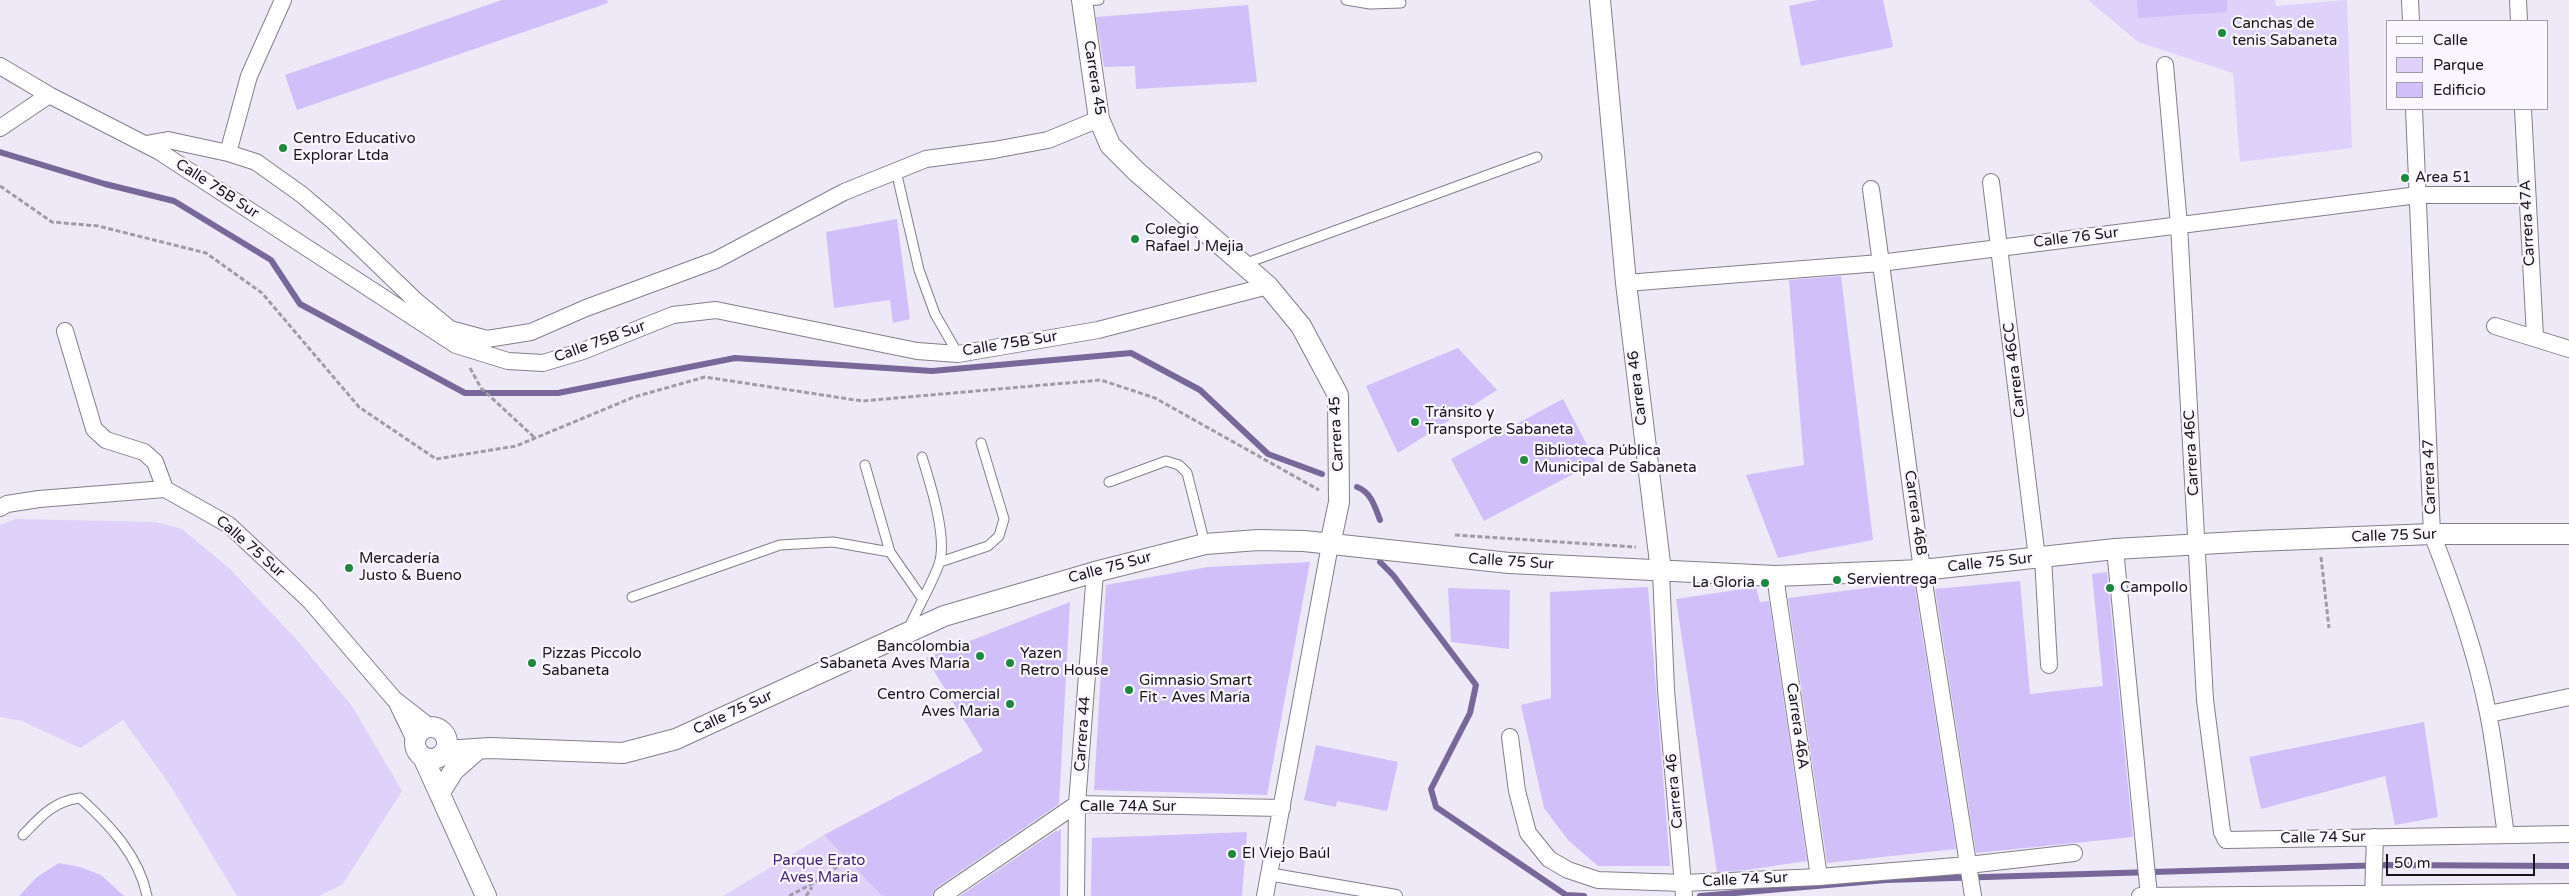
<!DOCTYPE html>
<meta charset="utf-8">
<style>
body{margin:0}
#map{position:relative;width:2569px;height:896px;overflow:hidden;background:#ede9f6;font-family:"Varela Round",sans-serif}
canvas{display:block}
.legend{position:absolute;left:2386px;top:20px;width:162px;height:90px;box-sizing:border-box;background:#faf7ff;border:1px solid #9f9da3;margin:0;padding:6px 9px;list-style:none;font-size:15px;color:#17161a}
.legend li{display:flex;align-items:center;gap:10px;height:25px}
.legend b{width:25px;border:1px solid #9f9da3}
.scale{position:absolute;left:2386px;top:854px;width:149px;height:22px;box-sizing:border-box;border:2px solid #17161a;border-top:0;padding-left:6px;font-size:15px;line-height:18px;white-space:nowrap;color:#17161a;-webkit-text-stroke:4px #faf7ff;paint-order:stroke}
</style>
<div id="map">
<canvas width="2569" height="896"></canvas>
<ul class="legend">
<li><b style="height:6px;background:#fff"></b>Calle</li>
<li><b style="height:14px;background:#ded2fa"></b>Parque</li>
<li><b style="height:14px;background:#d0bff8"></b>Edificio</li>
</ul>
<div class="scale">50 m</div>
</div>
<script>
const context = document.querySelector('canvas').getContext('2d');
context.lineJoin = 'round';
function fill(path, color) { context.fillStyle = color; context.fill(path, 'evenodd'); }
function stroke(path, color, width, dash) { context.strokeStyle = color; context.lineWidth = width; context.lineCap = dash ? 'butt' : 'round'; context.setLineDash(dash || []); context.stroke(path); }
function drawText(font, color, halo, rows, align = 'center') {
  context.font = font + ' "Varela Round",sans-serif'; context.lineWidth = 4.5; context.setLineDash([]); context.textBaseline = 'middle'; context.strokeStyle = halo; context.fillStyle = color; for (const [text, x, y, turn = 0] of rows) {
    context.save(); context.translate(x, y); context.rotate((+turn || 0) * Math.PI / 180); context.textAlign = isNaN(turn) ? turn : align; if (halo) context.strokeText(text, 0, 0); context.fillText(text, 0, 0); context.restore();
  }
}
fill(new Path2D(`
 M2088 0H2275L2276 6 2347 0 2352 148 2240 162 2233 73 2138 42Z
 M16 519 155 522 182 529 229 568 297 640 352 706 402 791 342 885 319 896H237L168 782 123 720 80 748 22 721 0 717V525Z
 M824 835 882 896H723Z`), '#ded2fa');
stroke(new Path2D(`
 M0 152 105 184 174 201 271 260 300 304 465 393H558L735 358 932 371 1131 353 1200 390 1268 454 1322 474
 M1357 487C1371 492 1375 507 1380 520
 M1380 562 1393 575 1476 685 1470 713 1431 789 1436 807 1566 895 1584 896
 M1700 896 1886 880 2386 865 2569 866`), '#786899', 6);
fill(new Path2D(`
 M502 0H607L608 3 297 110 285 75Z
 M1818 0H1883L1893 47 1801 66 1789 6Z
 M2137 0H2227V12L2138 18Z
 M1248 5 1257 82 1136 89 1135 66 1104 67 1096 17Z
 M897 219 910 319 893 323 890 300 834 308 826 232Z
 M1841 276 1873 540 1778 558 1746 475 1804 465 1789 280Z
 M1458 348 1497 390 1398 453 1366 386Z
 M1563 399 1596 462 1484 521 1451 459Z
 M1310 562 1267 795 1094 790 1106 585 1208 567Z
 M2107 572 2133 837 1976 853 1935 589 2020 581 2030 694 2103 686 2092 574Z
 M1914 582 1956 849 1827 863 1788 598Z
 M1648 587 1670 866H1598L1568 840 1544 808 1521 705 1551 698 1550 592Z
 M1756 587 1760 602 1769 601 1807 861 1746 870 1717 872 1676 599Z
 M1448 588 1510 590 1509 649 1451 642Z
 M1070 602 1059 804 936 888 932 896H882L824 835 983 751 926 658Z
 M2424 722 2438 817 2395 825 2385 776 2261 809 2249 757Z
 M1316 745 1398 762 1387 811 1337 801 1336 807 1304 800Z
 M1061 829 1060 896H960L1057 830V832Z
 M1247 832 1242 896H1091L1092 838Z
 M59 863 80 867 101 875 124 896H19L37 877Z`), '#d0bff8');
const service = new Path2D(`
 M1346 0 1370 4 1401 3
 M1082 1 1099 0
 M896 171 919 270 935 314 958 354
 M1244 264 1537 157
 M865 465 890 552 922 598
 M1109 482 1166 461 1179 465 1187 473 1205 544
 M940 562 988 546 999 536 1004 519 981 443
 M632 597 780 545 833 542 890 552
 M908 630C917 609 932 584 939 564 948 538 930 483 922 457
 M23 835C41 816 54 801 80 798 110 825 139 856 147 896`);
const pedestrian = new Path2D(`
 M1268 874 1396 896`);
const minor = new Path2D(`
 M2410 0 2411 21
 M2518 0 2519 21
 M2165 65 2179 225 2205 700 2222 832 2226 840 2569 834
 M0 66 49 95 160 152 456 345 508 361 543 363 583 351 673 315 716 310 917 351 958 354 1098 330 1268 286
 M2414 109 2432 534C2455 593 2476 652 2488 713 2496 753 2500 795 2506 835
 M2523 109 2535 337
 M0 128 49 95
 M146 144 168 140 228 153 256 162 301 194 334 222 416 301 450 329 487 339 531 332 586 308 716 260 844 192 926 159 994 150 1048 140 1099 119
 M228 153 249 76 283 0
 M1991 182 2037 558
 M1871 189 1922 570 1973 896
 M1626 283 1880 263 2418 195H2526
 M2495 326 2569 349
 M65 331 94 429 106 440 144 452 155 462 165 489
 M0 508 7 504 39 499 165 489 229 525 310 601 394 699 430 727
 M2115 549 2149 896
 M2043 557 2049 665
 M1661 571 1666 690 1684 896
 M1775 576 1819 877
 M398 705 415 740
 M2489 714 2569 697
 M1510 737 1517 791 1528 833 1549 859 1568 870 1598 880 1683 883 1819 877 1968 865 2074 853
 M942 896 1077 804 1282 808
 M1076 896 1077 804 1095 572
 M1265 896 1330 545
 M2140 896 2569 892
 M2373 896 2375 837`);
const tertiary = new Path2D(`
 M1082 0 1099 119 1110 145 1136 171 1268 286 1301 326 1338 395 1339 502 1330 545
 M1600 0 1626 283 1661 571
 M415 743a16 16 0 1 1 32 0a16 16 0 1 1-32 0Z
 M445 751 490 748 623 753 676 739 944 616 1095 572 1205 544 1258 540 1304 541 1509 563 1775 576 1922 570 2115 549 2255 541 2432 534H2569
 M423 757 486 896
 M442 789 454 770 478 749`);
stroke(service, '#827f8a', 11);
stroke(pedestrian, '#827f8a', 14);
stroke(minor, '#827f8a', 18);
stroke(tertiary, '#827f8a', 22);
stroke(new Path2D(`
 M0 186 52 222 98 226 206 253 262 293 359 407 436 459 516 446 634 397 705 377 862 401 1101 380 1155 398 1319 490
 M470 368 481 388 535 438
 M1455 535 1636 547
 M2321 557 2329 628
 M789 896 821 879 842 863
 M806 896 812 887`), '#9f9ca6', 3, [5, 2.5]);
stroke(service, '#fff', 9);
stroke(pedestrian, '#fff', 12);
stroke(minor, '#fff', 16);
stroke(tertiary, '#fff', 20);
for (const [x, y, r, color] of [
 [2222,33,5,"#1e883e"],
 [283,148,5,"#1e883e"],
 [2405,178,5,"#1e883e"],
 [1135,239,5,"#1e883e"],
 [1415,422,5,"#1e883e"],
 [1524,460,5,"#1e883e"],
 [349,568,5,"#1e883e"],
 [1837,580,5,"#1e883e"],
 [1765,583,5,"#1e883e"],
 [2110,588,5,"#1e883e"],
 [980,656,5,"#1e883e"],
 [532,663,5,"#1e883e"],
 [1010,663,5,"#1e883e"],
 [1129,690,5,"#1e883e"],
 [1010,704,5,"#1e883e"],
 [1232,854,5,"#1e883e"]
]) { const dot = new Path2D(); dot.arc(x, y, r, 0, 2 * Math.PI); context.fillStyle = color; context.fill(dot); stroke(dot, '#faf7ff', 2); }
drawText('15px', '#17161a', '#faf7ff', [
 ["Canchas de",2232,24],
 ["tenis Sabaneta",2232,41],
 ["Centro Educativo",293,139],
 ["Explorar Ltda",293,156],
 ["Area 51",2415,178],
 ["Colegio",1145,230],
 ["Rafael J Mejia",1145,247],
 ["Tránsito y",1425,413],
 ["Transporte Sabaneta",1425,430],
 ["Biblioteca Pública",1534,451],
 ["Municipal de Sabaneta",1534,468],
 ["Mercadería",359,559],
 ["Justo & Bueno",359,576],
 ["Servientrega",1847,580],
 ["La Gloria",1755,583,"right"],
 ["Campollo",2120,588],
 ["Bancolombia",970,647,"right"],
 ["Sabaneta Aves María",970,664,"right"],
 ["Pizzas Piccolo",542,654],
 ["Sabaneta",542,671],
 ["Yazen",1020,654],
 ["Retro House",1020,671],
 ["Gimnasio Smart",1139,681],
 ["Fit - Aves María",1139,698],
 ["Centro Comercial",1000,695,"right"],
 ["Aves Maria",1000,712,"right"],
 ["El Viejo Baúl",1242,854]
], 'left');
drawText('15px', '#17161a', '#faf7ff', [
 ["Carrera 45",1094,78,81],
 ["Calle 75B Sur",217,189,33],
 ["Carrera 47A",2528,223,-93],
 ["Calle 76 Sur",2076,238,-7],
 ["Calle 75B Sur",600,342,-20],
 ["Calle 75B Sur",1010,344,-9],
 ["Carrera 46CC",2015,370,-97],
 ["Carrera 46",1638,388,-97],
 ["Carrera 45",1337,434,-93],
 ["Carrera 46C",2192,453,-93],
 ["Carrera 47",2430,477,-92],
 ["Carrera 46B",1915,513,82],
 ["Calle 75 Sur",2394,536,-2],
 ["Calle 75 Sur",250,547,41],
 ["Calle 75 Sur",1511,562,4],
 ["Calle 75 Sur",1990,563,-6],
 ["Calle 75 Sur",1110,568,-15],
 ["Calle 75 Sur",733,713,-25],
 ["Carrera 46A",1797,726,82],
 ["Carrera 44",1083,734,-86],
 ["Carrera 46",1675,791,-95],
 ["Calle 74A Sur",1128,807],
 ["Calle 74 Sur",2323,838,-1],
 ["Calle 74 Sur",1745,880,-3]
]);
drawText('15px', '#462475', '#faf7ff', [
 ["Parque Erato",819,861],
 ["Aves Maria",819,878]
]);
</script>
